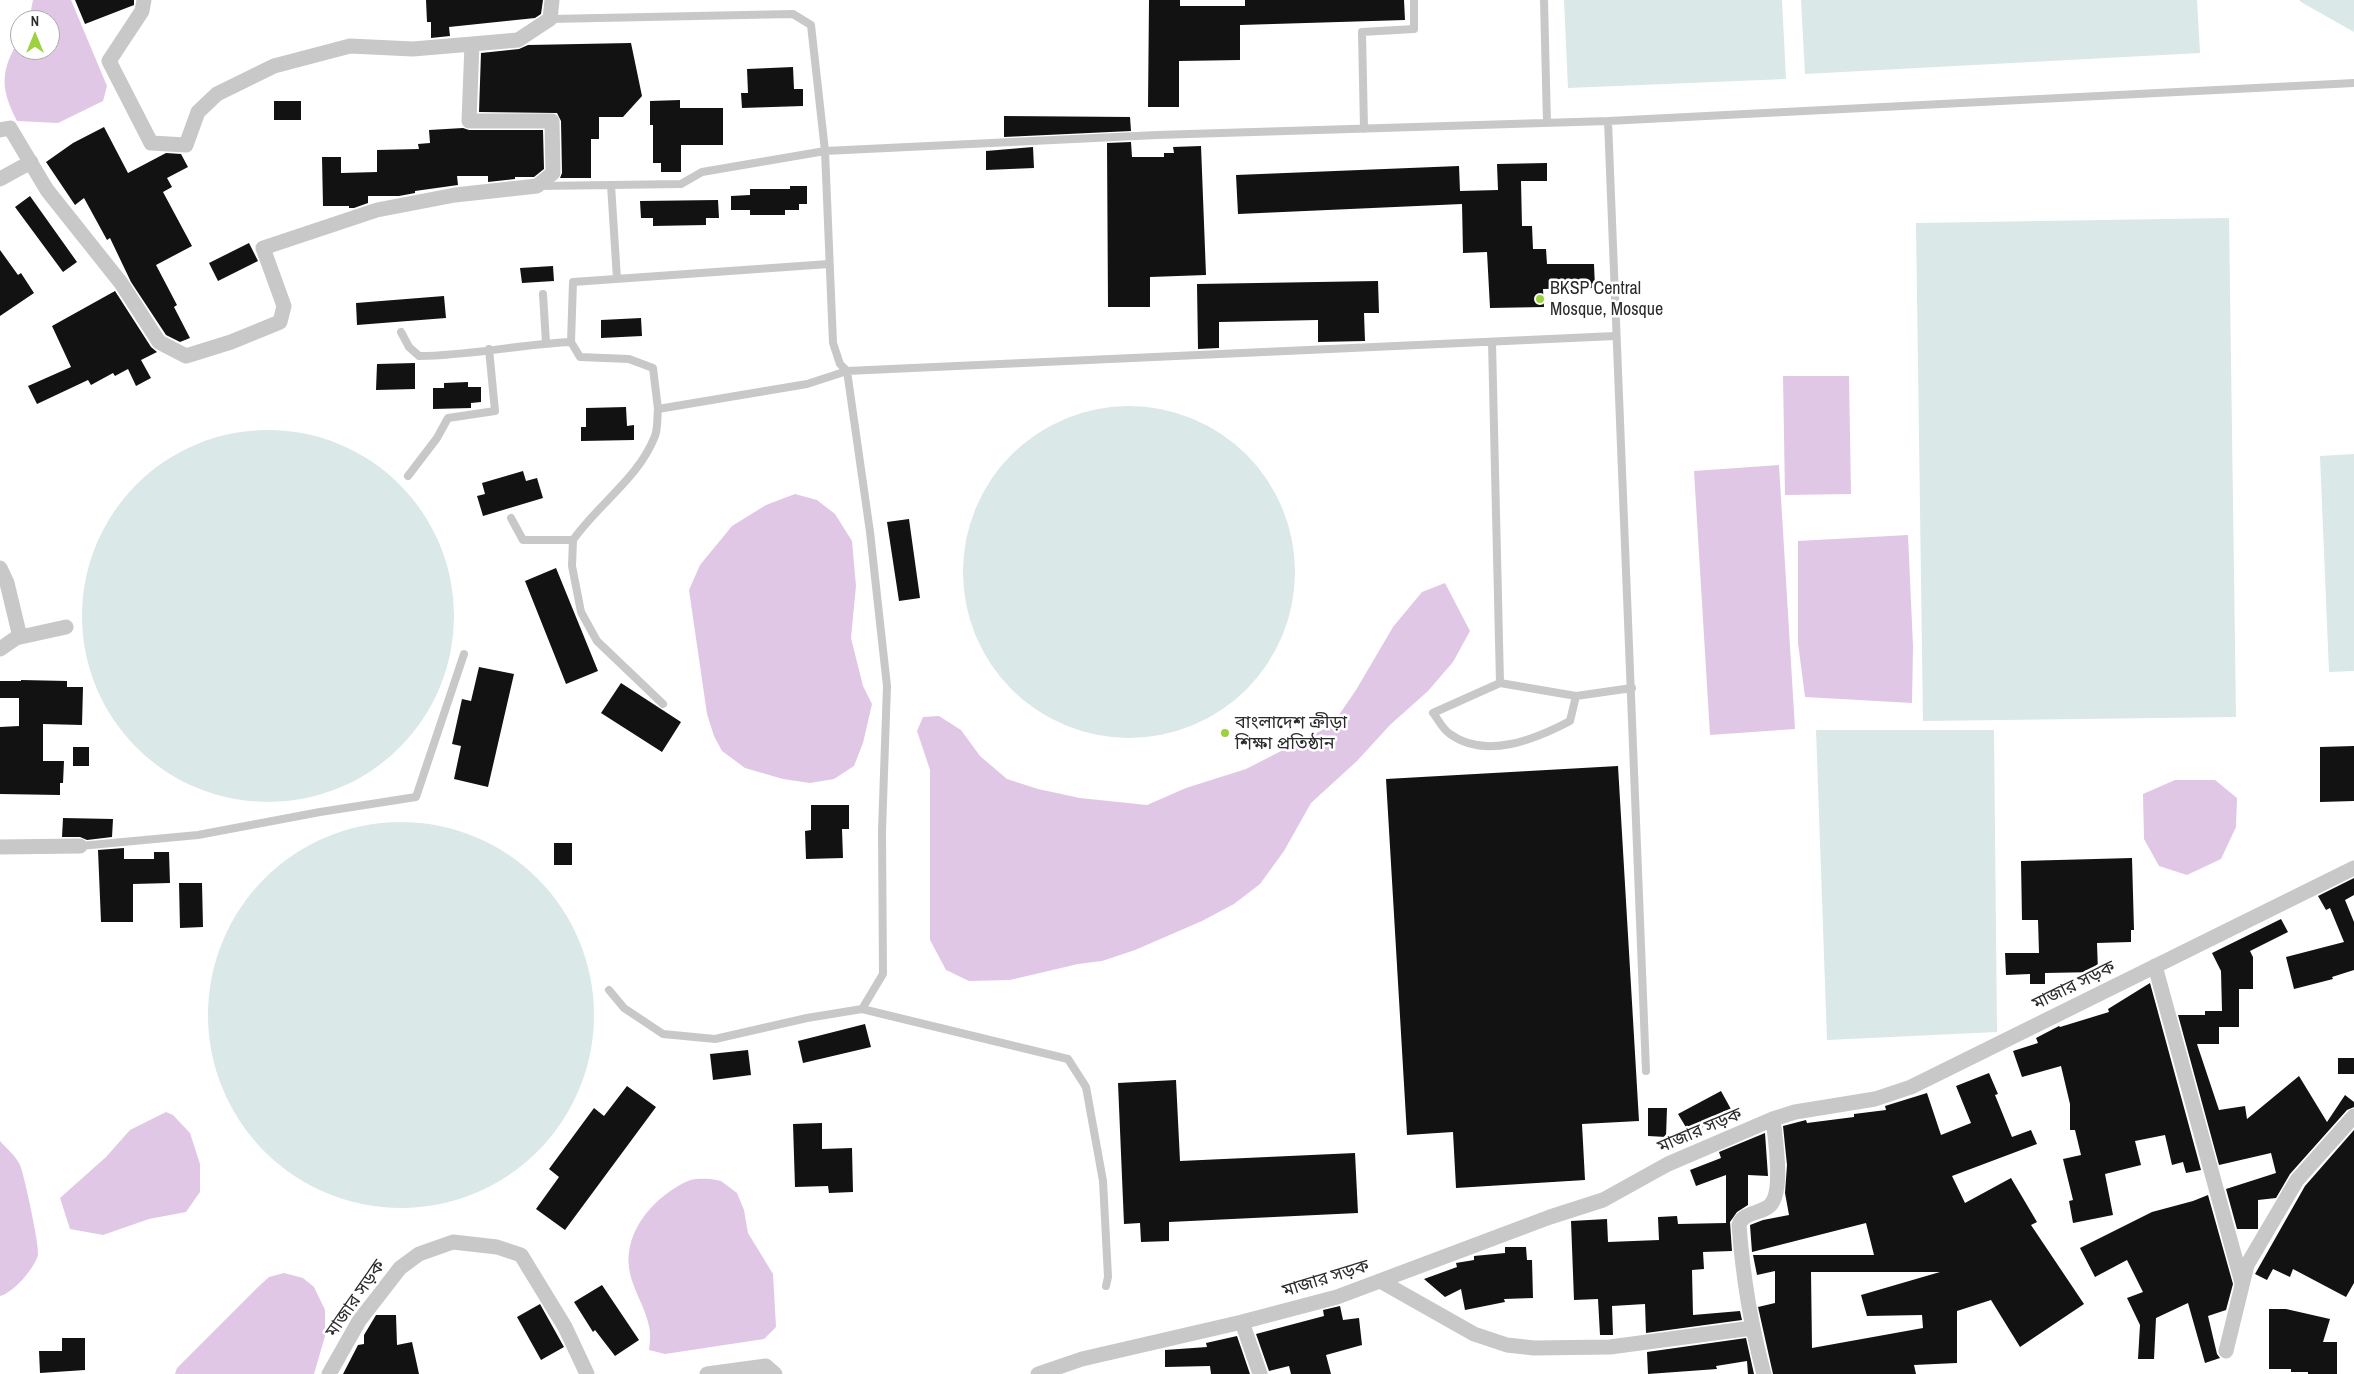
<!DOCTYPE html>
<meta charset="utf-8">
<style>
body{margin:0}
#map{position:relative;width:2354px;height:1374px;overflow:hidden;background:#fff;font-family:"Archivo Narrow",sans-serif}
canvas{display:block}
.north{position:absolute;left:10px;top:10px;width:50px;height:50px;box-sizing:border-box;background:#fff;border:1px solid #aaa;border-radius:50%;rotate:0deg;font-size:14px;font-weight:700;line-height:20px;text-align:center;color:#2b2b2b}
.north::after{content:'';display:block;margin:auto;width:18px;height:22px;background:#9bd23d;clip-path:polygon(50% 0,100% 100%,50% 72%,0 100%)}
</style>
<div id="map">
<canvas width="2354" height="1374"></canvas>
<div class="north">N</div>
</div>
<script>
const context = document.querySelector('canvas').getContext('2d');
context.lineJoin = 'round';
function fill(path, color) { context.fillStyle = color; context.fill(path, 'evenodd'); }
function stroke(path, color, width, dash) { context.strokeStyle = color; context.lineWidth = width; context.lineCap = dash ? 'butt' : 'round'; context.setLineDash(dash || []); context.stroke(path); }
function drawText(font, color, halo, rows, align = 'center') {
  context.font = font + ' "Archivo Narrow","Noto Sans Bengali",sans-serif'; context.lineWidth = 5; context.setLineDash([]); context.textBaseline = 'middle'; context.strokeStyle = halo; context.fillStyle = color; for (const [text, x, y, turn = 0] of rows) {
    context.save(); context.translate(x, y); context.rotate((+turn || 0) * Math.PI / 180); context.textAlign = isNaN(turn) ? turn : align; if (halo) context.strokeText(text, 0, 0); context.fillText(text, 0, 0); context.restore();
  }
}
fill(new Path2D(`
 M1564 0H1782L1786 79 1568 88Z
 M1801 0H2197L2200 53 1805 74Z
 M2299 0H2354V32L2301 2Z
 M2229 218 2236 717 1923 721 1916 223Z
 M963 572a166 166 0 1 1 332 0a166 166 0 1 1-332 0Z
 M82 616a186 186 0 1 1 372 0a186 186 0 1 1-372 0Z
 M2354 454V671L2329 672 2320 456Z
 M1816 730H1994L1997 1032 1827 1040Z
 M208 1015a193 193 0 1 1 386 0a193 193 0 1 1-386 0Z`), '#dae8e7');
fill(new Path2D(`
 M33 0H71L107 86 103 101 58 123 17 121C0 88 0 71 20 38V50H50V20H29Z
 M1783 376H1849L1851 494 1785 495Z
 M1779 465 1795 729 1710 735 1694 471Z
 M795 494 817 500 835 514 852 541 856 586 851 638 863 686 872 704 863 743 854 766 834 779 810 783 783 779 745 768 722 751 714 736 707 714 689 590 700 565 732 526 766 505Z
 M1908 535 1913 646 1912 703 1805 697 1798 643V541Z
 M1445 583 1470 631 1453 662 1428 691 1390 725 1357 761 1311 803 1284 851 1260 884 1234 904 1202 921 1135 950 1102 961 1078 964 1010 980 969 981 946 970 930 940V770L917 731 923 717 939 716 961 730 980 756 1007 779 1038 789 1080 798 1147 805 1186 788 1246 769 1332 725 1356 690 1393 627 1422 592Z
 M2175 780H2215L2237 798 2236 827 2221 859 2187 875 2159 866 2144 839 2143 794Z
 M166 1112 173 1115 190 1133 200 1164V1192L186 1212 149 1219 103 1235 70 1229 60 1198 106 1157 130 1130Z
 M0 1141C6 1148 16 1156 20 1165 24 1174 40 1247 38 1255 34 1269 13 1293 0 1296Z
 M711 1179 721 1181 737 1193 744 1210 748 1233 773 1274 776 1327 764 1339 665 1354 649 1350C650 1342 651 1334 649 1326 645 1306 632 1289 629 1268 624 1230 656 1195 688 1181 695 1178 704 1179 711 1179Z
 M284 1273 303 1278 314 1287 325 1310V1336L314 1374H175L177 1368 258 1287 269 1277Z`), '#e1c7e6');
fill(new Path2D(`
 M75 0H134V5L85 24Z
 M426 0H543L541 14 535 18 449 27 450 36 431 38V22H427Z
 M1149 0H1180V6H1245V0H1404L1405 20 1240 25V60L1179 61V107H1148Z
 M631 43 642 96 623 117H599V139H591V178H560L562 173 561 121 557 113 479 112 481 53 519 49 528 45Z
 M793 67 794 89H803V106L742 108 741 93H748L747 69Z
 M680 100V108H723V145H681V172H661V163H653V125H650V101Z
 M274 101H301V120H274Z
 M1004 116 1130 117 1131 131 1004 137Z
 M104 127 128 173 166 153 181 154 188 167 167 178 172 187 163 192 192 246 156 265 177 305 174 307 190 338 180 342 166 335 131 282 110 238 107 240 84 198 75 205 46 162 73 143Z
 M463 128 469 130H543L544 169 534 177H515V179L488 182V176H457L458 185 415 191V193L399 196H368V203L354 208H349V206H323L322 157H341V173L377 172V150L419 149 418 144 430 143 429 130Z
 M1131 142 1132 157H1164V153H1174L1173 147 1201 146 1206 275 1150 277V307H1108L1107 143Z
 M1033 147 1034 168 986 170V151Z
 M1547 163V181H1521L1522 226H1532L1533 249H1546L1547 264H1594L1595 288 1543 289 1544 307 1490 308 1487 252 1463 253 1462 204 1238 214 1236 175 1459 166 1460 191 1498 190 1497 164Z
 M790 186H807V204H799V210H785V215H750V210H731V196L750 195V189H790Z
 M30 196 77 262 63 272 15 207Z
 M718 200 719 218H706V225L653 226V218H641L640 201Z
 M249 243 258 261 218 281 209 263Z
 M0 250 18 275 21 273 34 293 0 316Z
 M553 266 554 281 522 283 520 268Z
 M1378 281 1379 313H1364L1365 341 1318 342V320L1219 322V348L1198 349 1197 284Z
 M115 291 151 347 157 352 141 360 151 378 136 386 128 369 115 376 113 373 91 385 88 380 37 404 28 386 71 367 52 326Z
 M444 296 446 318 357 325 356 303Z
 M641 318 642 336 601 338V320Z
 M415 363V389L376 390 377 364Z
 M468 382V387H481V402L471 403V408L433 409V388H444V383Z
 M626 407 627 426 634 425V440L581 441V427H586V408Z
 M523 471 526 481 537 478 543 498 483 516 477 496 485 494 482 483Z
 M909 519 920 598 899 601 887 522Z
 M556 568 598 671 566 684 525 581Z
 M479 667 514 674 488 787 454 779 461 746 452 744 462 699 471 701Z
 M21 680 67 681V687H83L82 725 43 724V761H64L63 783H60V795L0 794V727L19 726V698H0V681H21Z
 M621 683 681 722 662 752 601 713Z
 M2354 746V801L2320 802V747Z
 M73 747H89V766H73Z
 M1618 766 1639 1121 1582 1124 1585 1180 1456 1188 1453 1132 1407 1135 1386 779Z
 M811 805H849V829H842L843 858 806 859 805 831 811 830Z
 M63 818 113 819 112 837 87 840 80 837H62Z
 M554 843H572V865H554Z
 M124 848V859H154V852H169L170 883 133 884V922H101L98 850Z
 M2132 858 2134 930H2131V942L2097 943 2098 972 2045 973V984H2030V974L2006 975 2005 953H2039L2038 920H2022L2021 861Z
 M2354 878V895L2345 900 2354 922V970L2332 977 2333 979 2294 989 2286 957 2344 942 2330 908 2326 910 2318 896Z
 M179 883H202L203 927 180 928Z
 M2281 919 2288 932 2250 951 2253 957V989H2239V1027H2219V1044H2197L2219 1110 2245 1106 2247 1119 2299 1076 2327 1122 2345 1095 2354 1102V1107L2347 1110 2290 1174 2276 1198 2258 1200V1229H2237L2226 1189 2276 1173 2271 1153 2219 1165 2178 1015H2205V1011H2222L2221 971 2212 953Z
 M2150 983 2201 1170 2186 1173 2183 1162 2172 1165 2165 1135 2135 1141 2141 1165 2105 1174 2113 1215 2073 1223 2069 1201 2073 1200 2063 1159 2081 1155 2075 1130H2070V1104L2061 1066 2022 1077 2013 1051 2038 1043 2036 1038 2059 1026 2060 1027 2109 1012 2108 1009Z
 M865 1024 871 1047 803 1063 798 1041Z
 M748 1050 751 1075 713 1080 710 1054Z
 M2338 1058H2354V1074H2338Z
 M1989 1073 1998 1094 1995 1095 2012 1137 2031 1130 2037 1144 1952 1176 1965 1203 2011 1178 2037 1222 2031 1225 2084 1304 2020 1347 1991 1300 1957 1311V1363L1914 1365 1916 1374H1773L1758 1307 1775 1303V1271L1757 1275 1753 1255H1874L1866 1223 1752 1252 1750 1225 1763 1220 1789 1215 1785 1193 1787 1165 1783 1126 1806 1120 1807 1123 1854 1117V1114L1886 1110 1885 1106 1927 1093 1941 1135 1971 1123 1956 1086ZM1811 1272H1940L1861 1295 1867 1316 1922 1315 1923 1328 1812 1348Z
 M1176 1080 1180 1161 1355 1153 1358 1213 1169 1222V1241L1141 1242 1140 1223 1124 1224 1118 1083Z
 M627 1086 656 1107 565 1230 536 1209 559 1177 549 1169 594 1108 604 1116Z
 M1721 1091 1732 1111 1690 1134 1678 1114Z
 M1648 1108H1667L1666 1137 1648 1136Z
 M822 1123V1149L852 1148 853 1192 829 1193 828 1186 795 1187 793 1124Z
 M2354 1130V1283L2346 1297 2293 1269 2290 1277 2273 1269 2267 1280 2255 1274 2305 1186Z
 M1765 1133 1768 1176 1748 1175V1205L1737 1212 1730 1222 1732 1251 1703 1252 1704 1269 1692 1270 1693 1315 1740 1311 1742 1320 1646 1333 1645 1304 1612 1306 1613 1335H1600L1598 1299 1574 1300 1571 1221 1607 1219 1608 1242 1659 1240 1658 1217 1677 1216 1678 1224 1726 1223V1175L1696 1186 1690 1170 1721 1158 1719 1152Z
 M2208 1195 2233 1284 2226 1310 2208 1316 2217 1354 2220 1358 2205 1363 2188 1303 2156 1318 2154 1359H2138L2140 1325 2127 1298 2143 1292 2127 1260 2095 1277 2080 1248 2152 1212 2193 1201Z
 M1505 1247H1526L1527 1260H1532L1533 1298 1504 1299 1505 1302 1465 1310 1461 1289 1445 1297 1424 1279 1457 1267 1456 1263 1474 1260V1256L1505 1253Z
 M602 1285 639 1340 615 1356 595 1330 593 1332 574 1302Z
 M540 1304 564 1347 541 1360 517 1317Z
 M1340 1306 1343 1320 1359 1318 1362 1345 1326 1355 1331 1374H1291L1289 1366 1269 1371 1256 1334 1324 1316 1323 1310Z
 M2269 1309H2286L2330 1319 2323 1342H2337V1374H2308V1372H2291V1369H2269Z
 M376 1315H396L397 1345 412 1342 419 1374H343L358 1345 364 1344V1335Z
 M1237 1336 1250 1374H1211L1210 1366 1165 1367V1350L1207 1347 1206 1343Z
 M62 1338H85V1370L40 1373 39 1351H62Z
 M1746 1338 1754 1374H1748L1747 1361 1716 1366 1717 1369 1648 1374 1647 1352Z`), '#121212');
stroke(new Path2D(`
 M1544 0 1547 123
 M550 19 793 14 811 25 825 151 833 343 840 364 847 371 1615 336
 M1608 121C1619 438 1635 754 1646 1071
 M1364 129 1362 32 1414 29V0
 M611 185 617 279
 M540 186 681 184 702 172 825 151 1157 135 1608 121 2354 83
 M543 294 546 343
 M401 332 409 347 419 356C470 356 520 344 571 342L580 357 629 359 653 368 658 409
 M571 342 573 282 829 264
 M1492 342 1500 683 1576 696 1632 688
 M408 476 437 438 448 418 495 411 489 349
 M511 518 523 540H573C599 503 638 479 655 436 658 428 657 417 658 409L807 384 847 371 870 532 887 686 882 831 883 974 862 1009 807 1018 715 1039 663 1034 624 1008 609 990
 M573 540 572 566 581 612 597 641 663 704
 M1500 683 1433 713C1438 719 1443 730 1450 734 1486 760 1536 739 1570 721L1576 696
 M80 846 198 835 320 812 416 797 464 654
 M862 1009 1068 1059 1086 1087 1103 1181 1108 1277 1106 1286`), '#c8c8c8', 8);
stroke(new Path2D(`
 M144 0 142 11 109 61 151 143 186 145 198 112 217 94 274 66 350 46 413 49 472 44
 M0 130 10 128 47 190 121 283 159 342 186 356 231 342 280 322 284 306 263 248 377 210 455 195 537 186 553 173 552 121H469L472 44 518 40 550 19 552 0
 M0 179 31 162
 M0 568 7 583 20 637
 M0 649 16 638 66 627
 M0 847 80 846
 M2155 966 2242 1283
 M1382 1282 1474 1334 1507 1345 1534 1348 1610 1347 1752 1328
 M1242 1322 1260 1374
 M2226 1351 2247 1265 2297 1180 2354 1116
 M329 1374 359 1321 400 1268 419 1254 453 1242 497 1247 521 1255 565 1327 587 1374
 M707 1374 766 1366 775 1374
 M1038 1374 1082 1359 1242 1322 1337 1297 1550 1217 1603 1200 1668 1164 1773 1119 1795 1112 1875 1099 1911 1087 2354 868
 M1764 1374C1750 1323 1743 1278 1739 1225 1742 1213 1758 1214 1768 1207 1785 1196 1775 1138 1773 1119`), '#c8c8c8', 15);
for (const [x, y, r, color] of [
 [1540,299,5,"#9bd23d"],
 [1225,733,5,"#9bd23d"]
]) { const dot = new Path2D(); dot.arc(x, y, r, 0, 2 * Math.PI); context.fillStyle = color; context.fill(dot); stroke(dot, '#fff', 2); }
drawText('18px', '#2b2b2b', '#fff', [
 ["BKSP Central",1550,289],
 ["Mosque, Mosque",1550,310],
 ["বাংলাদেশ ক্রীড়া",1235,723],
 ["শিক্ষা প্রতিষ্ঠান",1235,744]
], 'left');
drawText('18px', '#2b2b2b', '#fff', [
 ["মাজার সড়ক",2074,986,-26],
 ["মাজার সড়ক",1700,1131,-23],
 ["মাজার সড়ক",1326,1279,-17],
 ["মাজার সড়ক",356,1299,-55]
]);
</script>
